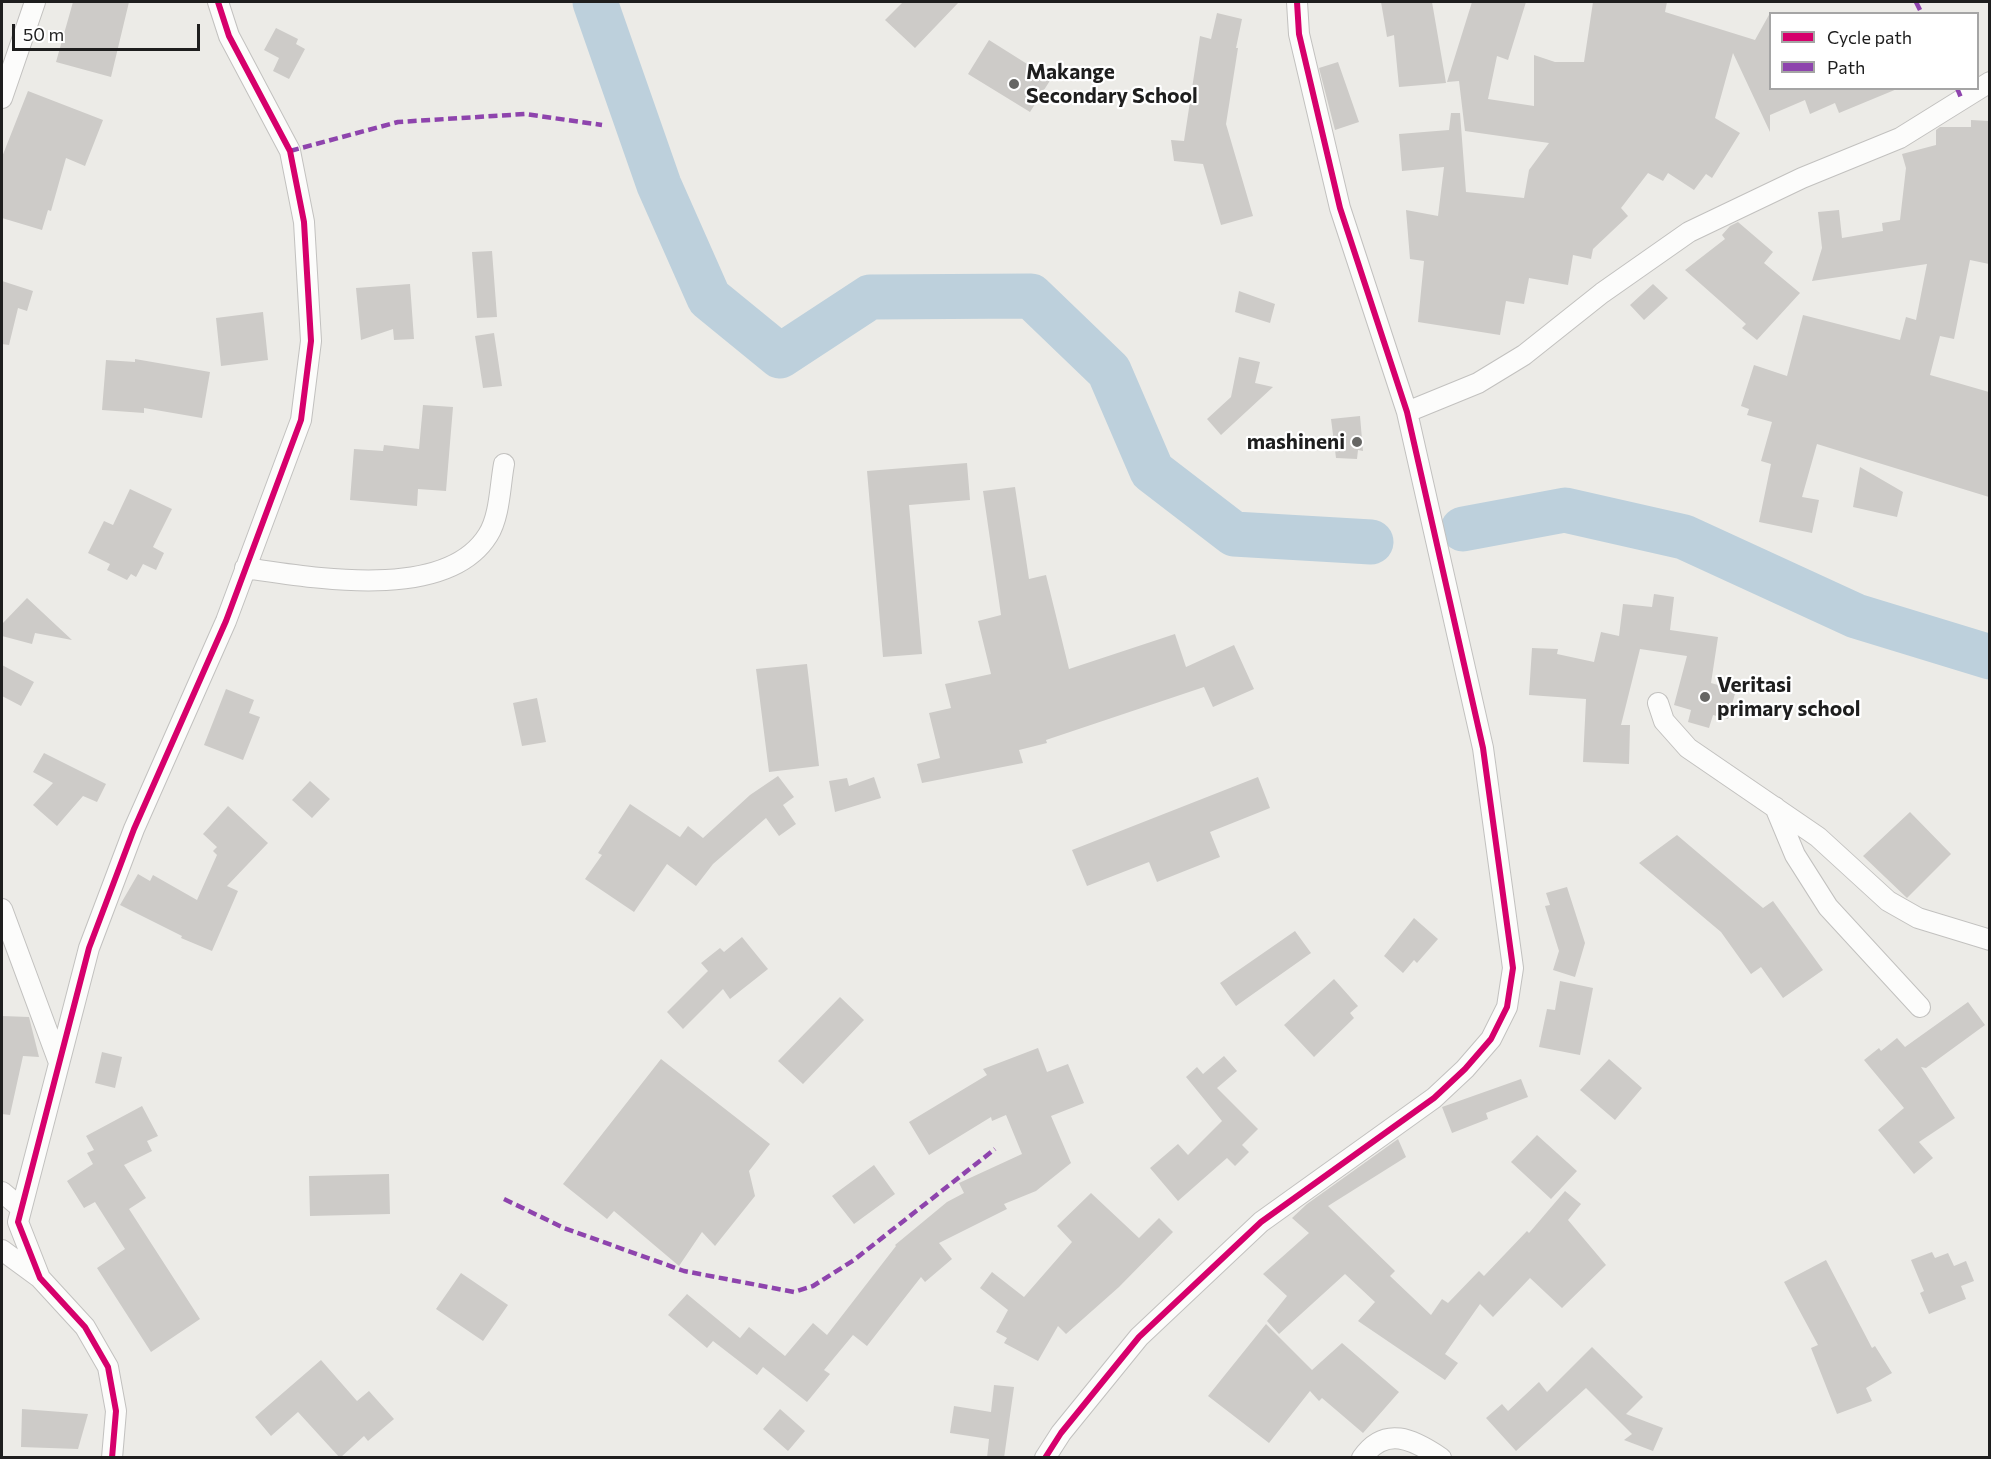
<!DOCTYPE html>
<style>
body{margin:0}
#map{position:relative;width:1991px;height:1459px;overflow:hidden;background:#ecebe7;font-family:Commissioner,sans-serif}
canvas{display:block}
.frame{position:absolute;inset:0;border:3px solid #1e1e1e;pointer-events:none}
.legend{position:absolute;left:1769px;top:12px;width:210px;height:78px;box-sizing:border-box;background:#fff;border:2px solid #a5a5a5;margin:0;padding:8px 10px;list-style:none;font-size:18px;color:#1e1e1e}
.legend li{display:flex;align-items:center;gap:12px;height:30px}
.legend b{width:30px;border:2px solid #a5a5a5}
.scale{position:absolute;left:12px;top:24px;width:188px;height:27px;box-sizing:border-box;border:3px solid #1e1e1e;border-top:0;padding-left:8px;font-size:18px;line-height:21px;white-space:nowrap;color:#1e1e1e;-webkit-text-stroke:4px #fff;paint-order:stroke}
</style>
<div id="map">
<canvas width="1991" height="1459"></canvas>
<div class="frame"></div>
<ul class="legend">
<li><b style="height:8px;background:#d6006c"></b>Cycle path</li>
<li><b style="height:8px;background:#8e44ad"></b>Path</li>
</ul>
<div class="scale">50 m</div>
</div>
<script>
const context = document.querySelector('canvas').getContext('2d');
context.lineJoin = 'round';
function stroke(path, color, width, dash) { context.strokeStyle = color; context.lineWidth = width; context.lineCap = dash ? 'butt' : 'round'; context.setLineDash(dash || []); context.stroke(path); }
function fill(path, color) { context.fillStyle = color; context.fill(path, 'evenodd'); }
function drawText(font, color, halo, rows, align = 'center') {
  context.font = font + ' Commissioner,sans-serif'; context.lineWidth = 4.5; context.setLineDash([]); context.textBaseline = 'middle'; context.strokeStyle = halo; context.fillStyle = color; for (const [text, x, y, turn = 0] of rows) {
    context.save(); context.translate(x, y); context.rotate((+turn || 0) * Math.PI / 180); context.textAlign = isNaN(turn) ? turn : align; if (halo) context.strokeText(text, 0, 0); context.fillText(text, 0, 0); context.restore();
  }
}
stroke(new Path2D(`
 M595 2 659 185 709 298 780 356 870 297 1031 296 1109 371 1152 471 1234 534 1371 542
 M1463 529 1565 510 1684 537 1856 616 1990 657`), '#bdd0dc', 45);
fill(new Path2D(`
 M73 2H129L111 77 56 62Z
 M903 2H959L915 48 885 20Z
 M1381 2H1432L1446 83 1399 87 1394 35 1387 37Z
 M1472 2H1526L1508 60 1497 56 1488 99 1534 106V55L1555 62H1584L1593 2H1667L1665 12 1755 40 1770 13V88L1897 89 1839 113 1835 103 1810 114 1805 100 1770 115V132L1733 53 1715 118 1740 133 1712 178 1706 174 1694 190 1668 173 1663 181 1648 173 1621 208 1628 216 1593 249 1591 259 1573 255 1568 285 1529 278 1524 304 1506 301 1500 335 1418 322 1424 261 1410 259 1406 210 1438 216 1444 167 1402 171 1399 134 1449 130 1451 113H1460L1466 192 1524 198 1529 170 1549 143 1465 131 1459 81 1447 82Z
 M1217 13 1242 19 1236 48H1238L1226 124 1253 216 1221 225 1203 164 1174 161 1171 140 1184 141 1200 36 1211 39Z
 M276 28 298 39 296 44 305 49 289 79 273 71 279 58 264 50Z
 M989 40 1051 79 1030 112 968 74Z
 M1338 62 1359 122 1335 130 1319 68Z
 M28 91 103 120 85 166 66 158 51 211 48 210 42 230 2 218V157Z
 M1971 120 1989 121V264L1970 260 1954 339 1940 336 1930 375 1989 392V497L1817 444 1802 497 1819 500 1812 533 1759 522 1771 464 1761 461 1772 422 1747 415 1749 409 1741 406 1754 365 1787 376 1803 315 1900 340 1906 317 1916 320 1927 264 1812 281 1822 248 1818 212 1839 210 1842 238 1883 231 1882 223 1900 220 1906 168 1902 154 1936 145V130L1940 127H1971Z
 M1738 222 1773 252 1764 263 1800 293 1757 340 1742 328 1746 324 1685 270 1725 239 1722 235 1730 226Z
 M492 251 497 317 477 318 472 252Z
 M2 281 33 291 27 311 18 308 9 345 2 344Z
 M410 284 414 339 394 340 393 329 361 340 356 288Z
 M1653 284 1668 298 1644 320 1630 305Z
 M1239 291 1275 304 1270 323 1235 312Z
 M263 312 268 360 221 366 216 318Z
 M494 333 502 386 483 388 475 336Z
 M1239 357 1260 362 1255 383 1273 387 1221 435 1207 419 1231 397Z
 M135 359 210 372 202 418 144 408V413L102 410 106 360 135 362Z
 M423 405 453 407 446 491 418 489 417 506 350 500 354 449 383 451 384 445 419 449Z
 M1360 416 1363 451 1358 450 1357 459 1336 458 1331 419Z
 M967 463 970 500 909 505 922 654 883 657 867 471Z
 M1860 467 1903 492 1897 517 1853 507Z
 M1015 487 1029 579 1046 575 1069 669 1175 634 1186 667 1234 645 1254 689 1213 707 1204 687 1046 740 1047 743 1019 750 1023 763 922 783 917 764 940 758 929 713 951 708 945 684 991 674 978 621 1001 615 983 491Z
 M130 489 172 509 153 547 164 553 156 570 143 564 136 577 131 574 127 580 107 570 110 564 88 553 104 521 113 525Z
 M1654 594 1674 597 1670 630 1718 637 1711 683 1736 690 1728 719 1713 715 1709 728 1688 722 1691 710 1674 705 1687 656 1640 649 1621 725H1630L1629 764 1583 762 1586 699 1529 695 1532 648 1558 649 1557 654 1594 662 1601 632 1619 636 1623 604 1652 607Z
 M27 598 72 640 35 633 32 644 2 636V624Z
 M807 664 819 766 769 772 756 669Z
 M2 665 34 682 21 706 2 696Z
 M226 689 254 700 249 713 260 717 243 760 204 745Z
 M537 698 546 742 522 746 513 703Z
 M44 753 106 784 97 802 83 796 57 826 33 805 53 783 33 772Z
 M778 776 794 797 783 805 796 824 779 836 766 818 713 864 696 886 667 864 634 912 585 879 602 855 598 853 630 804 680 837 688 826 703 838 750 795Z
 M874 777 881 798 835 812 829 781 847 778 849 786Z
 M1258 777 1270 808 1210 832 1220 857 1157 882 1149 862 1087 886 1072 850Z
 M310 781 330 799 312 818 292 800Z
 M228 806 268 843 227 886 238 891 212 951 181 938 182 936 120 905 138 874 150 881 153 875 197 900 217 855 213 851 217 847 203 834Z
 M1910 812 1951 854 1907 898 1863 856Z
 M1677 835 1763 908 1773 901 1823 970 1783 998 1761 967 1751 974 1721 932 1639 863Z
 M1567 887 1585 943 1575 977 1553 970 1559 951 1545 906 1550 905 1546 893Z
 M1414 918 1438 939 1417 963 1414 960 1403 973 1384 956Z
 M1295 931 1311 953 1236 1006 1220 983Z
 M742 937 768 969 730 999 723 989 683 1029 667 1012 708 971 701 963 720 948 724 952Z
 M1334 979 1358 1006 1350 1013 1354 1018 1314 1057 1284 1025Z
 M1560 981 1593 988 1580 1055 1539 1047 1547 1009 1555 1010Z
 M840 997 864 1020 803 1084 778 1061Z
 M1968 1002 1985 1025 1926 1068 1921 1067 1955 1118 1919 1142 1933 1158 1914 1174 1878 1130 1904 1108 1864 1060 1879 1048 1881 1051 1897 1038 1905 1047Z
 M2 1016 29 1017 39 1057 23 1056 10 1115 2 1114Z
 M1038 1048 1047 1072 1068 1064 1084 1103 1051 1116 1071 1163 1036 1191 1004 1204 1007 1209 939 1243 952 1259 925 1282 921 1277 867 1346 853 1335 824 1370 830 1374 807 1402 763 1367 757 1375 713 1341 707 1348 668 1315 687 1294 740 1338 749 1327 785 1356 813 1323 827 1335 896 1246 895 1245 947 1202 964 1193 959 1183 1022 1154 1006 1115 992 1121 991 1117 929 1155 909 1122 987 1075 983 1069Z
 M102 1052 122 1057 115 1088 95 1083Z
 M1224 1056 1237 1071 1217 1088 1258 1129 1242 1145 1249 1152 1235 1166 1227 1158 1178 1201 1150 1168 1178 1144 1188 1155 1222 1121 1186 1077 1197 1067 1203 1074Z
 M661 1059 770 1144 749 1171 755 1196 715 1246 702 1232 679 1266 614 1211 607 1219 563 1184Z
 M1609 1059 1642 1088 1615 1120 1580 1090Z
 M1521 1079 1528 1097 1486 1113 1488 1119 1452 1133 1442 1107Z
 M142 1106 158 1136 147 1141 152 1151 124 1165 146 1198 129 1209 200 1319 151 1352 97 1268 125 1249 95 1202 84 1208 67 1181 93 1164 87 1153 94 1150 86 1136Z
 M1537 1135 1577 1171 1551 1199 1511 1162Z
 M1398 1139 1406 1157 1328 1206 1395 1271 1390 1276 1431 1315 1442 1299 1448 1303 1479 1271 1484 1276 1527 1231 1529 1233 1565 1191 1581 1204 1568 1220 1606 1265 1562 1308 1530 1278 1493 1317 1480 1304 1445 1354 1458 1363 1445 1380 1358 1321 1375 1302 1345 1274 1279 1334 1267 1321 1287 1296 1263 1274 1309 1233 1292 1218 1307 1204Z
 M874 1165 895 1194 854 1224 832 1196Z
 M389 1174 390 1214 310 1216 309 1176Z
 M1091 1193 1139 1238 1159 1218 1173 1232 1119 1287 1066 1334 1058 1326 1038 1361 1004 1343 1007 1338 996 1332 1008 1310 980 1288 992 1272 1024 1297 1072 1242 1057 1226Z
 M1932 1252 1935 1258 1948 1253 1954 1266 1966 1261 1974 1281 1961 1286 1966 1299 1929 1314 1920 1293 1924 1291 1911 1260Z
 M1826 1260 1872 1348 1875 1346 1892 1373 1866 1388 1872 1401 1837 1414 1811 1348 1818 1345 1784 1282Z
 M461 1273 508 1305 483 1341 436 1309Z
 M1266 1324 1312 1370 1342 1343 1399 1392 1363 1433 1322 1398 1319 1401 1310 1391 1269 1443 1208 1396Z
 M1592 1347 1643 1397 1626 1414 1663 1428 1653 1451 1624 1440 1632 1434 1586 1388 1516 1451 1486 1418 1502 1404 1508 1411 1539 1382 1547 1392Z
 M321 1360 357 1401 369 1391 394 1419 368 1441 364 1436 340 1458 298 1412 271 1436 255 1417Z
 M994 1385 1014 1387 1004 1458H987L989 1439 950 1433 954 1406 991 1412Z
 M22 1409 88 1414 78 1449 21 1447Z
 M780 1409 805 1431 788 1451 763 1429Z`), '#cdcbc8');
const street = new Path2D(`
 M2 98 35 2
 M1407 412 1478 383 1524 355 1602 293 1689 232 1802 178 1900 138 1990 82
 M245 568C310 577 446 603 488 535 500 516 500 485 504 464
 M1658 703 1664 721 1688 748 1818 837 1888 901 1918 918 1990 940
 M1775 807 1795 855 1828 907 1920 1007
 M2 909 58 1060
 M2 1192 21 1208
 M2 1250 40 1278
 M112 1458 116 1411 108 1367 85 1327 40 1278 18 1222 89 948 134 829 226 621 301 420 311 341 304 222 290 151 229 36 218 2
 M1045 1458 1061 1433 1139 1337 1261 1222 1434 1098 1465 1069 1491 1039 1507 1007 1513 968 1483 748 1407 412 1340 208 1299 34 1297 2
 M1362 1458C1385 1425 1413 1439 1441 1458`);
stroke(street, '#c2c1bf', 22);
stroke(street, '#fcfcfb', 20);
stroke(new Path2D(`
 M1916 2 1922 14
 M1957 88 1962 100
 M290 151 398 122 525 114 602 125
 M504 1199 564 1228 684 1271 794 1292 813 1286 854 1260 995 1149`), '#8e44ad', 4.5, [9, 4.5]);
stroke(new Path2D(`
 M112 1458 116 1411 108 1367 85 1327 40 1278 18 1222 89 948 134 829 226 621 301 420 311 341 304 222 290 151 229 36 218 2
 M1045 1458 1061 1433 1139 1337 1261 1222 1434 1098 1465 1069 1491 1039 1507 1007 1513 968 1483 748 1407 412 1340 208 1299 34 1297 2`), '#d6006c', 6);
for (const [x, y, r, color] of [
 [1014,84,6,"#666664"],
 [1357,442,6,"#666664"],
 [1705,697,6,"#666664"]
]) { const dot = new Path2D(); dot.arc(x, y, r, 0, 2 * Math.PI); context.fillStyle = color; context.fill(dot); stroke(dot, '#fff', 2); }
drawText('bold 21px', '#1e1e1e', '#fff', [
 ["Makange",1026,72],
 ["Secondary School",1026,96],
 ["mashineni",1345,442,"right"],
 ["Veritasi",1717,685],
 ["primary school",1717,709]
], 'left');
</script>
